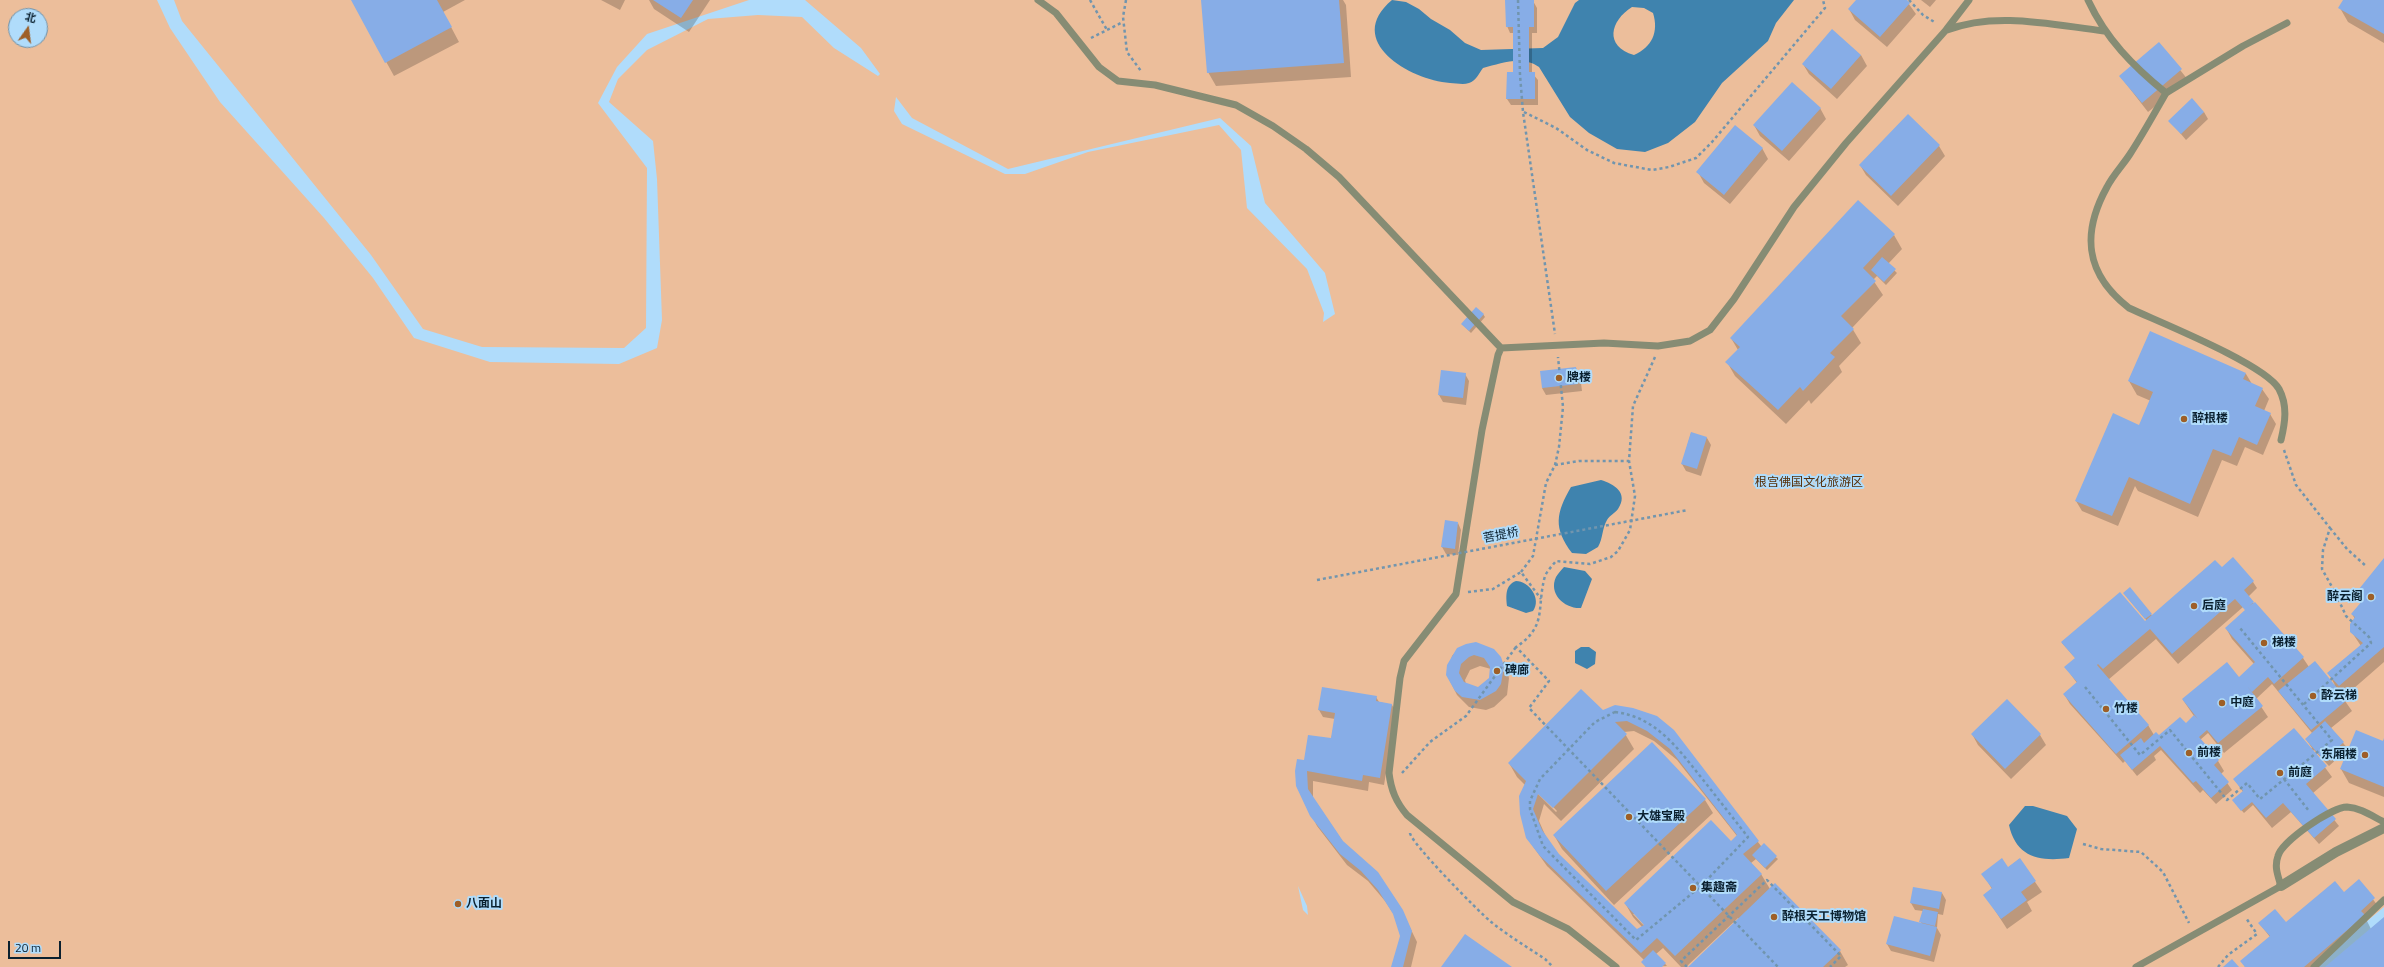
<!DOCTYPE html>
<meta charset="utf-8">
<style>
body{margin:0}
#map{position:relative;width:2384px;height:967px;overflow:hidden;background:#b0dcfb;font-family:"Titillium Web","Noto Sans SC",sans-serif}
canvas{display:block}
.north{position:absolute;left:8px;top:8px;width:40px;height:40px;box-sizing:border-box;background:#b0dcfb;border:1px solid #6e91a9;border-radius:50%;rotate:14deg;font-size:11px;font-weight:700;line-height:16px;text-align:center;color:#0a202f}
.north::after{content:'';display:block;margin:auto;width:14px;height:18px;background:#9e5f27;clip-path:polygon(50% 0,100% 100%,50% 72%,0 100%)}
.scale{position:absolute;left:8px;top:941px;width:53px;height:18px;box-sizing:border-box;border:2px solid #0a202f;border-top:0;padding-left:5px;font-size:12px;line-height:14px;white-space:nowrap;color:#0a202f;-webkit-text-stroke:3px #b0dcfb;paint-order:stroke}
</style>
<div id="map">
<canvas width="2384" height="967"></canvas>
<div class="north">北</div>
<div class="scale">20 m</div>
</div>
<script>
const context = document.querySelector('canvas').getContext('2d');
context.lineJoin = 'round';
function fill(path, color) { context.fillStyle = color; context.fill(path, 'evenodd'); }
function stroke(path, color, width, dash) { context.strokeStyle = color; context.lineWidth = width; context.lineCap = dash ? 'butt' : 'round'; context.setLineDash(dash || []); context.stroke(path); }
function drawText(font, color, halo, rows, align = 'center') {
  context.font = font + ' "Titillium Web","Noto Sans SC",sans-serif'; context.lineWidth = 4; context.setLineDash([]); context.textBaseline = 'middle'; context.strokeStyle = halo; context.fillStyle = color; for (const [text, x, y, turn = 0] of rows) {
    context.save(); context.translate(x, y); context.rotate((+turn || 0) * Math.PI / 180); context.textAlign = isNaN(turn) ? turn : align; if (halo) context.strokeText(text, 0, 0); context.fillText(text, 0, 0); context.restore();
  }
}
fill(new Path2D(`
 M0 0H157L170 28 220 102 324 218 373 278 414 338 490 362 619 364 657 348 662 320 657 179 653 141 609 102 618 79 647 50 708 19 758 15 802 17 834 48 878 76 880 74 861 48 805 0H2384V907L2312 967H0ZM16 16H40V40H16ZM896 97 912 118 1008 169 1220 118 1251 146 1265 203 1325 273 1335 314 1323 322 1324 313 1307 269 1247 208 1241 150 1219 125 1088 152 1025 174H1005L902 124 894 111ZM1298 886 1307 906 1308 915 1303 910Z
 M174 0H749L647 34 617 67 598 103 647 168 646 328 624 348 482 347 423 329 371 255 182 21Z`), '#ecbe9b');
fill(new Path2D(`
 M1392 0 1406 2 1419 9 1431 19 1450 30 1465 43 1481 50 1543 48 1558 37 1575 3 1579 0H1794L1776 23 1768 41 1722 83 1695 122 1668 143 1645 152 1617 149 1589 133 1570 117 1539 67C1522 55 1502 63 1483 68 1479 73 1476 81 1469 83 1463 85 1456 83 1450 83 1410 80 1343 41 1392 0ZM1632 7 1644 8 1653 13C1659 32 1652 47 1634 55 1604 46 1610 21 1632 7Z
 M1601 480C1614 484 1629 493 1618 509 1615 513 1610 515 1607 520 1602 528 1603 539 1598 547L1586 554 1572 553C1553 528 1556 513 1571 487Z
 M1564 567 1585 571 1592 579 1581 608C1565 609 1548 594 1556 577 1558 574 1561 570 1564 567Z
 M1516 581C1529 581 1542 599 1533 611L1526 613 1507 606C1506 596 1505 585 1516 581Z
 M1581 647H1589L1596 652 1595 664 1587 669 1575 663V651Z
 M2025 806H2033L2067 816 2077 829 2069 858C2039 862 2016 857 2009 825Z`), '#3f83ae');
fill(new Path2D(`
 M352 0H465L443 12 459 42 394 76Z
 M601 0H625L620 10Z
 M649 0H710L689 32 654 9Z
 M1203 0H1343L1346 5 1351 77 1216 86 1208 72Z
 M1857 0H1906L1916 14 1887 47 1855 20 1849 9Z
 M1921 0H1936L1930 7Z
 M2344 0H2384V43L2348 22 2340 8Z
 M1533 1 1537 8V33H1532V73L1538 80V105H1511L1507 99 1514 73V33H1510L1507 26Z
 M2159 43 2188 80 2148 112 2120 76Z
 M1861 55 1867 66 1837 99 1809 74 1803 64Z
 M1820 108 1826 119 1789 161 1760 136 1754 125Z
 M2204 112 2208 119 2186 140 2170 121Z
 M1908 115 1939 146 1945 156 1898 206 1866 175 1860 165Z
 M1762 148 1768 159 1730 204 1704 183 1698 172Z
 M1894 235 1902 249 1888 264 1897 273 1886 285 1877 276 1873 280 1883 295 1852 328 1861 343 1839 366 1842 372 1811 404 1809 400 1786 424 1735 376 1727 362 1738 350 1731 338Z
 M1483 314 1485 317 1471 333 1462 324Z
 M2150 333 2246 374 2252 384 2262 389 2269 399 2264 411 2270 414 2276 424 2263 455 2245 447 2237 466 2222 460 2198 517 2138 491 2135 486 2118 526 2082 511 2076 501 2140 426 2151 401 2137 395 2129 381Z
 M1576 368 1580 375 1582 391 1546 395 1542 388Z
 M1465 374 1469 381 1466 405 1443 402 1439 395Z
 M1691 433 1707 438 1711 445 1701 476 1686 471 1682 464Z
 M1458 523 1461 530 1458 555 1446 554 1442 547Z
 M2384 559V662L2345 696 2337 687 2336 688 2352 711 2331 728 2348 749 2329 766 2314 750 2313 751 2332 777 2313 793 2339 826 2319 844 2291 812 2272 828 2253 805 2244 813 2235 803 2243 792 2235 780 2312 748 2306 739 2312 733 2272 684 2256 699 2268 717 2224 753 2208 733 2200 740 2218 761 2224 771 2221 774 2232 790 2216 804 2203 790 2200 793 2161 750 2154 756 2156 760 2137 776 2125 761 2123 763 2070 704 2064 694 2077 683 2066 668 2076 659 2062 643 2146 622 2147 621 2126 596 2153 616 2225 572 2253 582 2257 588 2248 597 2303 658 2309 667 2335 685 2328 673 2361 646 2351 631 2355 619 2352 614 2361 603 2356 594ZM2243 607 2246 611 2226 628 2232 639 2254 664 2239 678 2183 700 2194 716 2186 724 2158 736 2154 735 2148 725 2108 680 2156 639 2178 664Z
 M1476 643 1494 650 1506 669 1509 678 1507 695 1494 707 1486 710 1469 707 1457 695 1447 675 1452 656 1458 649ZM1480 666 1491 669 1490 678 1478 688 1466 684 1465 680 1470 670Z
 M1323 688 1376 697 1379 702 1392 705 1396 712 1384 785 1369 782 1368 791 1313 781V798L1343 842 1402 911 1417 942 1411 967H1392L1401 936 1395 916 1385 901 1368 881 1347 865 1317 826 1297 786 1305 761 1331 740 1335 719 1323 717 1319 710Z
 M2007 701 2040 735 2046 745 2011 779 1978 745 1972 734Z
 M1603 712 1673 731 1761 846 1778 859 1767 870 1756 859 1751 863 1761 874 1770 889 1840 951 1848 965 1845 967H1690L1739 919 1738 918 1686 967H1681L1663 948 1656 954 1667 966 1646 967 1642 962 1644 960 1547 866 1527 838 1525 785 1517 777 1509 763ZM1634 731 1654 741 1677 760 1737 836 1734 846 1625 903 1633 917 1642 927 1637 930 1558 855 1546 837 1539 821 1544 804 1561 821 1634 749 1624 732ZM1536 789 1557 811 1556 812 1538 794ZM1633 914H1636L1647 929Z
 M2384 740V797L2349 783 2341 769Z
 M1705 800 1713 813 1614 905 1562 849 1554 835Z
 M2019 859 2042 892 2027 902 2032 911 2007 929 1985 895 1992 889 1983 874 2008 868Z
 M2359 881 2378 906 2365 917 2371 929 2384 918V967H2245L2242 961 2270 937 2259 923 2286 924 2347 897Z
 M1942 893 1946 900 1943 915 1938 914 1937 928 1941 935 1934 962 1891 951 1887 944 1922 925 1921 922 1923 911 1915 910 1911 903Z`), '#0003');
fill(new Path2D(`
 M351 0H437L452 27 385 63Z
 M653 0H693L681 18Z
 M1201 0H1339L1344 63 1207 73Z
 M1505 0H1534V27H1529V72H1535V99H1506L1507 72H1513V27H1506Z
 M1856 0H1907L1910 3 1880 37 1848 9Z
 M2343 0H2384V34L2338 8Z
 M1832 29 1861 55 1831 89 1802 64Z
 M2159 42 2182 69 2142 103 2119 76Z
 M1792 82 1821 108 1782 151 1753 125Z
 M2192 98 2204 112 2181 134 2168 121Z
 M1908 114 1940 145 1891 196 1859 165Z
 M1735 125 1763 148 1724 195 1696 172Z
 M1858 200 1895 234 1863 268 1876 281 1841 316 1854 329 1830 353 1835 357 1803 391 1800 387 1778 410 1725 362 1740 347 1730 338Z
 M1882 257 1896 269 1884 282 1871 270Z
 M1476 307 1484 314 1469 331 1461 324Z
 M2150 331 2246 373 2243 379 2263 388 2255 406 2271 413 2257 445 2239 437 2231 456 2213 449 2190 504 2129 477 2112 516 2075 501 2113 413 2139 425 2153 392 2128 381Z
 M1576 367 1578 384 1542 388 1540 371Z
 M1441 370 1466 373 1463 398 1438 395Z
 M1691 432 1707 437 1697 469 1681 464Z
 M1445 520 1458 522 1455 549 1441 547Z
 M2233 557 2254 581 2244 590 2254 602 2249 606 2255 602 2304 657 2274 684 2268 677 2252 692 2247 686 2263 706 2218 743 2207 730 2199 737 2219 760 2214 765 2229 782 2211 798 2196 781 2193 783 2160 746 2132 770 2120 755 2141 738 2144 743 2156 732 2159 735 2180 717 2186 723 2194 715 2198 719 2182 699 2227 662 2239 677 2255 662 2225 628 2245 610 2235 599 2172 654 2150 629 2103 669 2098 664 2097 665 2149 725 2116 754 2063 694 2077 682 2064 667 2075 658 2061 642 2120 592 2145 621 2215 560 2222 567Z
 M2384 558V647L2339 686 2327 673 2363 643 2350 632V624L2355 617 2351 614 2363 600 2355 594Z
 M2130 587 2152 614 2145 619 2123 593Z
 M1476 642 1494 649 1501 657 1504 666 1501 684 1496 691 1480 700 1462 697 1455 691 1446 675 1447 665 1457 648 1466 644ZM1474 655 1484 658 1490 667 1489 678 1478 687 1464 682 1459 673 1461 664 1469 657Z
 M2315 661 2347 700 2311 730 2278 691Z
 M1322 687 1377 696 1376 701 1392 704 1380 778 1363 775 1362 781 1307 771 1308 789 1343 841 1378 872 1403 910 1412 931 1403 967H1391L1400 936 1393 914 1378 890 1361 871 1340 854 1310 816 1296 786 1295 771 1297 759 1304 760 1308 735 1331 738 1335 713 1318 710Z
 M1581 689 1603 710 1615 705 1633 708 1657 716 1674 730 1759 841 1743 854 1762 874 1675 956 1657 938 1641 953 1540 856 1526 838 1520 814 1519 796 1526 781 1508 763ZM1627 721 1647 731 1670 749 1737 835 1731 841 1711 820 1624 903 1644 925 1637 929 1559 854 1542 830 1533 809 1538 794 1553 808 1627 734 1615 722Z
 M2007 699 2041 734 2005 769 1971 734Z
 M2325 721 2344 742 2324 760 2305 739Z
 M2294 728 2327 766 2306 784 2336 819 2314 838 2283 803 2266 818 2252 802 2241 811 2232 800 2243 791 2233 779Z
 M2356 730 2383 741 2384 738V787L2340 769Z
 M1652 742 1706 799 1606 891 1553 835Z
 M1764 843 1777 856 1765 868 1752 855Z
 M2002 858 2008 867 2020 858 2036 881 2021 892 2027 900 2001 919 1983 895 1992 888 1981 874Z
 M2359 879 2375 898 2361 911 2365 915 2304 967H2245L2240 961 2270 936 2258 923 2275 909 2286 922 2335 881 2344 892Z
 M1775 883 1841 950 1823 967H1688Z
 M1913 887 1942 892 1939 909 1910 903Z
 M1923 909 1938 912 1935 926 1919 922Z
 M1894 916 1937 927 1930 956 1886 944Z
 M2384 917V967H2325Z
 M1465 934 1512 967H1441Z
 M1653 950 1666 963 1662 967H1646L1641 962Z
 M2232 959 2239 967H2223Z`), '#87ade7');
stroke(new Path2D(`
 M1090 0 1107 30
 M1126 0 1123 17 1127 52 1141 71
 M1518 0 1520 75 1523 112 1555 334
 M1909 0 1923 15 1936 23
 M1091 38 1123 22
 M1524 112 1556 128 1587 150 1614 163 1652 170 1669 167 1696 158 1712 142 1825 8 1823 0
 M1655 357 1633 406 1629 461 1635 496 1630 530 1618 551 1611 557 1590 564 1556 561C1552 566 1547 571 1545 576 1536 608 1548 626 1516 647L1549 681 1529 708 1778 967
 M2284 450 2296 485 2330 528 2323 550 2322 569 2336 594 2346 616 2369 637 2371 643 2303 705
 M1555 465 1579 461H1629
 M2330 528 2347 549 2367 567
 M1521 572 1533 556 1546 483 1555 465 1559 447 1563 407 1558 357
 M1468 592 1493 589 1521 572 1541 599
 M2085 687 2140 755 2170 730 2227 800 2247 783 2260 799 2332 740 2240 628
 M1615 712C1657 717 1679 750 1704 781 1719 800 1733 818 1748 837L1701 886 1636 940 1543 846 1530 809V801L1540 779 1595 722Z
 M1402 773 1430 742 1466 716 1516 647
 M2284 779 2309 811
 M1410 833C1411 843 1478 911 1490 921 1507 935 1527 947 1545 959L1553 967
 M2083 844 2101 849 2141 852 2163 872 2189 923
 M1687 967 1681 961 1767 880 1841 956 1830 967
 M2218 967 2228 955 2257 934 2246 918`), '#7195ae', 2.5, [3, 3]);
stroke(new Path2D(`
 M1038 0 1056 13 1099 67 1118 81 1155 85 1236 105 1273 126 1306 149 1339 177 1501 348
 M2088 0C2106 39 2133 66 2166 93L2243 46 2287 23
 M1947 30C1996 11 2053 25 2104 31
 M2166 93C2154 114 2143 134 2130 154 2123 165 2113 175 2107 187 2081 234 2085 274 2129 308 2159 322 2265 364 2279 389 2288 406 2285 423 2281 440
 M1501 348 1498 355 1482 430 1456 594 1404 661 1400 678 1389 773C1391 790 1396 802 1407 815L1513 902 1568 929 1616 967
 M1501 348 1604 343 1658 346 1690 341 1710 330 1734 299 1794 207 1846 143 1946 30 1969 0
 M2136 967 2281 886C2278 876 2274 867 2278 856 2282 841 2332 807 2347 807 2361 808 2372 816 2384 822
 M2314 967 2384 900`), '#868c74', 7);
stroke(new Path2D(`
 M2281 886 2336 852 2384 828`), '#868c74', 10);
stroke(new Path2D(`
 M1317 580 1688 510`), '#7195ae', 2.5, [3, 3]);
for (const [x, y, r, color] of [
 [1559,378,4,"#9e5f27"],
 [2184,419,4,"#9e5f27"],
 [2371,597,4,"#9e5f27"],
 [2194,606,4,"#9e5f27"],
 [2264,643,4,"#9e5f27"],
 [1497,671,4,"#9e5f27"],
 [2313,696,4,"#9e5f27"],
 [2222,703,4,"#9e5f27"],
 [2106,709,4,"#9e5f27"],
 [2189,753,4,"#9e5f27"],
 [2365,755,4,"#9e5f27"],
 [2280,773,4,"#9e5f27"],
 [1629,817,4,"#9e5f27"],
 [1693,888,4,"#9e5f27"],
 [458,904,4,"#9e5f27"],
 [1774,917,4,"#9e5f27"]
]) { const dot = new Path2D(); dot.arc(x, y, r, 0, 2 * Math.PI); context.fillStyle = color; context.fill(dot); stroke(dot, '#b0dcfb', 1.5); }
drawText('bold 12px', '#0a202f', '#b0dcfb', [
 ["牌楼",1567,378],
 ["醉根楼",2192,419],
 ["醉云阁",2363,597,"right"],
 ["后庭",2202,606],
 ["梯楼",2272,643],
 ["碑廊",1505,671],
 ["酔云梯",2321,696],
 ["中庭",2230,703],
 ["竹楼",2114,709],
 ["前楼",2197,753],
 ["东厢楼",2357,755,"right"],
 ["前庭",2288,773],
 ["大雄宝殿",1637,817],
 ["集趣斋",1701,888],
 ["八面山",466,904],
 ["醉根天工博物馆",1782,917]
], 'left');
drawText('12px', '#562f09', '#b0dcfb', [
 ["根宫佛国文化旅游区",1809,483]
]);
drawText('12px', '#0a202f', '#b0dcfb', [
 ["菩提桥",1501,536,-11]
]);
</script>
